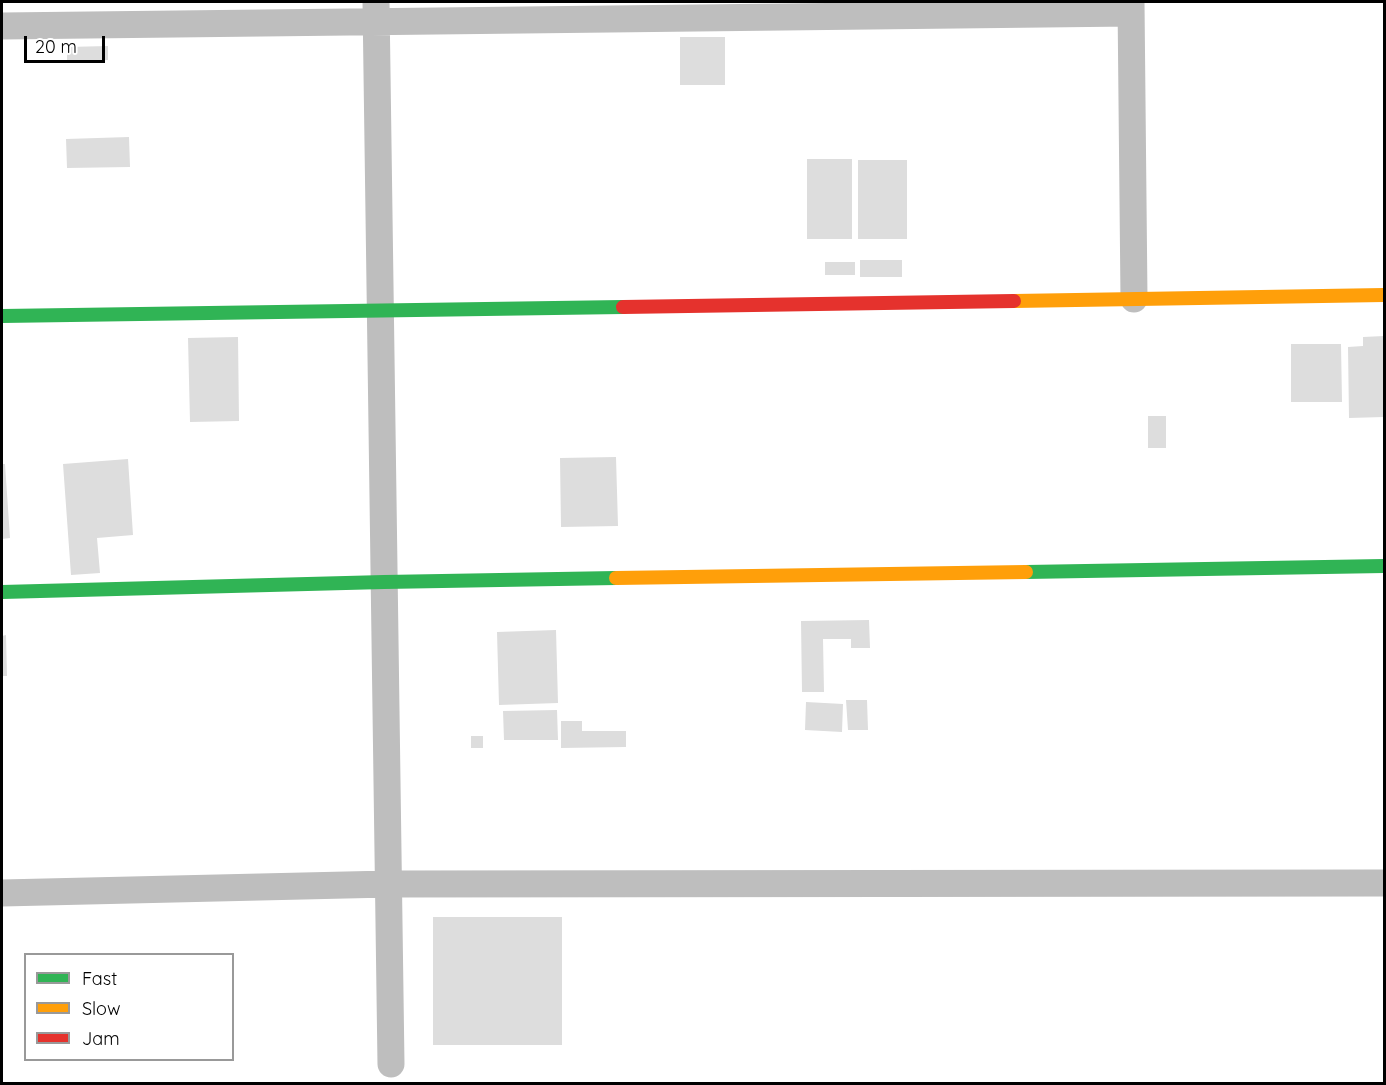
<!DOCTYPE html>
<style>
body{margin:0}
#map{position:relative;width:1386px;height:1085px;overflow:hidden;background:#fff;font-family:Quicksand,sans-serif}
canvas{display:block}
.frame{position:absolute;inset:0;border:3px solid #000;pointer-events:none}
.legend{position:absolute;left:24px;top:953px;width:210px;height:108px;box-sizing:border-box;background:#fff;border:2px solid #999;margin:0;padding:8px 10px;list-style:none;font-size:18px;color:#000}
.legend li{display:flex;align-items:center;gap:12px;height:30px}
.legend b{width:30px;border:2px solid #999}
.scale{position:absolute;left:24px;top:36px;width:81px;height:27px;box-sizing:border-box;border:3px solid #000;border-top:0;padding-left:8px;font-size:18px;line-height:21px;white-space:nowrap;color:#000;-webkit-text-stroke:4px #fff;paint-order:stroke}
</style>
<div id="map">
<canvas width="1386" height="1085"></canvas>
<div class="frame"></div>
<ul class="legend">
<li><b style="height:8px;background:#30b455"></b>Fast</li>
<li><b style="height:8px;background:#ff9f0a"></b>Slow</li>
<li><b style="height:8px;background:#e5322d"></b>Jam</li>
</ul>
<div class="scale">20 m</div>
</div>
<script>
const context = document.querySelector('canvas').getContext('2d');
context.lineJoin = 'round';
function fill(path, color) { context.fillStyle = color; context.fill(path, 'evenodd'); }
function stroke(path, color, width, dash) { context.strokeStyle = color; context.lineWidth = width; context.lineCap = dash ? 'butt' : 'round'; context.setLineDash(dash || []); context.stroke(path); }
fill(new Path2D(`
 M680 37H725V85H680Z
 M108 46V60L67 61V47Z
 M129 137 130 167 67 168 66 139Z
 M807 159H852V239H807Z
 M858 160H907V239H858Z
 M860 260H902V277H860Z
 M825 262H855V275H825Z
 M1384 336V417L1349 418 1348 347 1363 346V337Z
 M238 337 239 421 190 422 188 338Z
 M1291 344H1341L1342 402H1291Z
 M1148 416H1166V448H1148Z
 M616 457 618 526 561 527 560 458Z
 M128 459 133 535 97 538 100 573 71 575 63 464Z
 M2 464H5L10 538 2 539Z
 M869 620 870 648H851V639H823L824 692H802L801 621Z
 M556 630 558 703 499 705 497 632Z
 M6 635 7 676H2V636Z
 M846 700H867L868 730H848Z
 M806 702 843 704 842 732 805 730Z
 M557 710 558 740H504L503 711Z
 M561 721H582V731H626V747L561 748Z
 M471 736H483V748H471Z
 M433 917H562V1045H433Z`), '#ddd');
stroke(new Path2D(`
 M376 2 391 1064
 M1131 2 1134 299
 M2 26 1131 13
 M2 893 389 884 1384 883`), '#bebebe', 27);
stroke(new Path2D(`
 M2 316 623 307
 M1026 572 1384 566
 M2 592 384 582 616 578`), '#30b455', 14);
stroke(new Path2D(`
 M1014 301 1384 295
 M616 578 1026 572`), '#ff9f0a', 14);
stroke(new Path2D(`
 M623 307 1014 301`), '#e5322d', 14);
</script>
